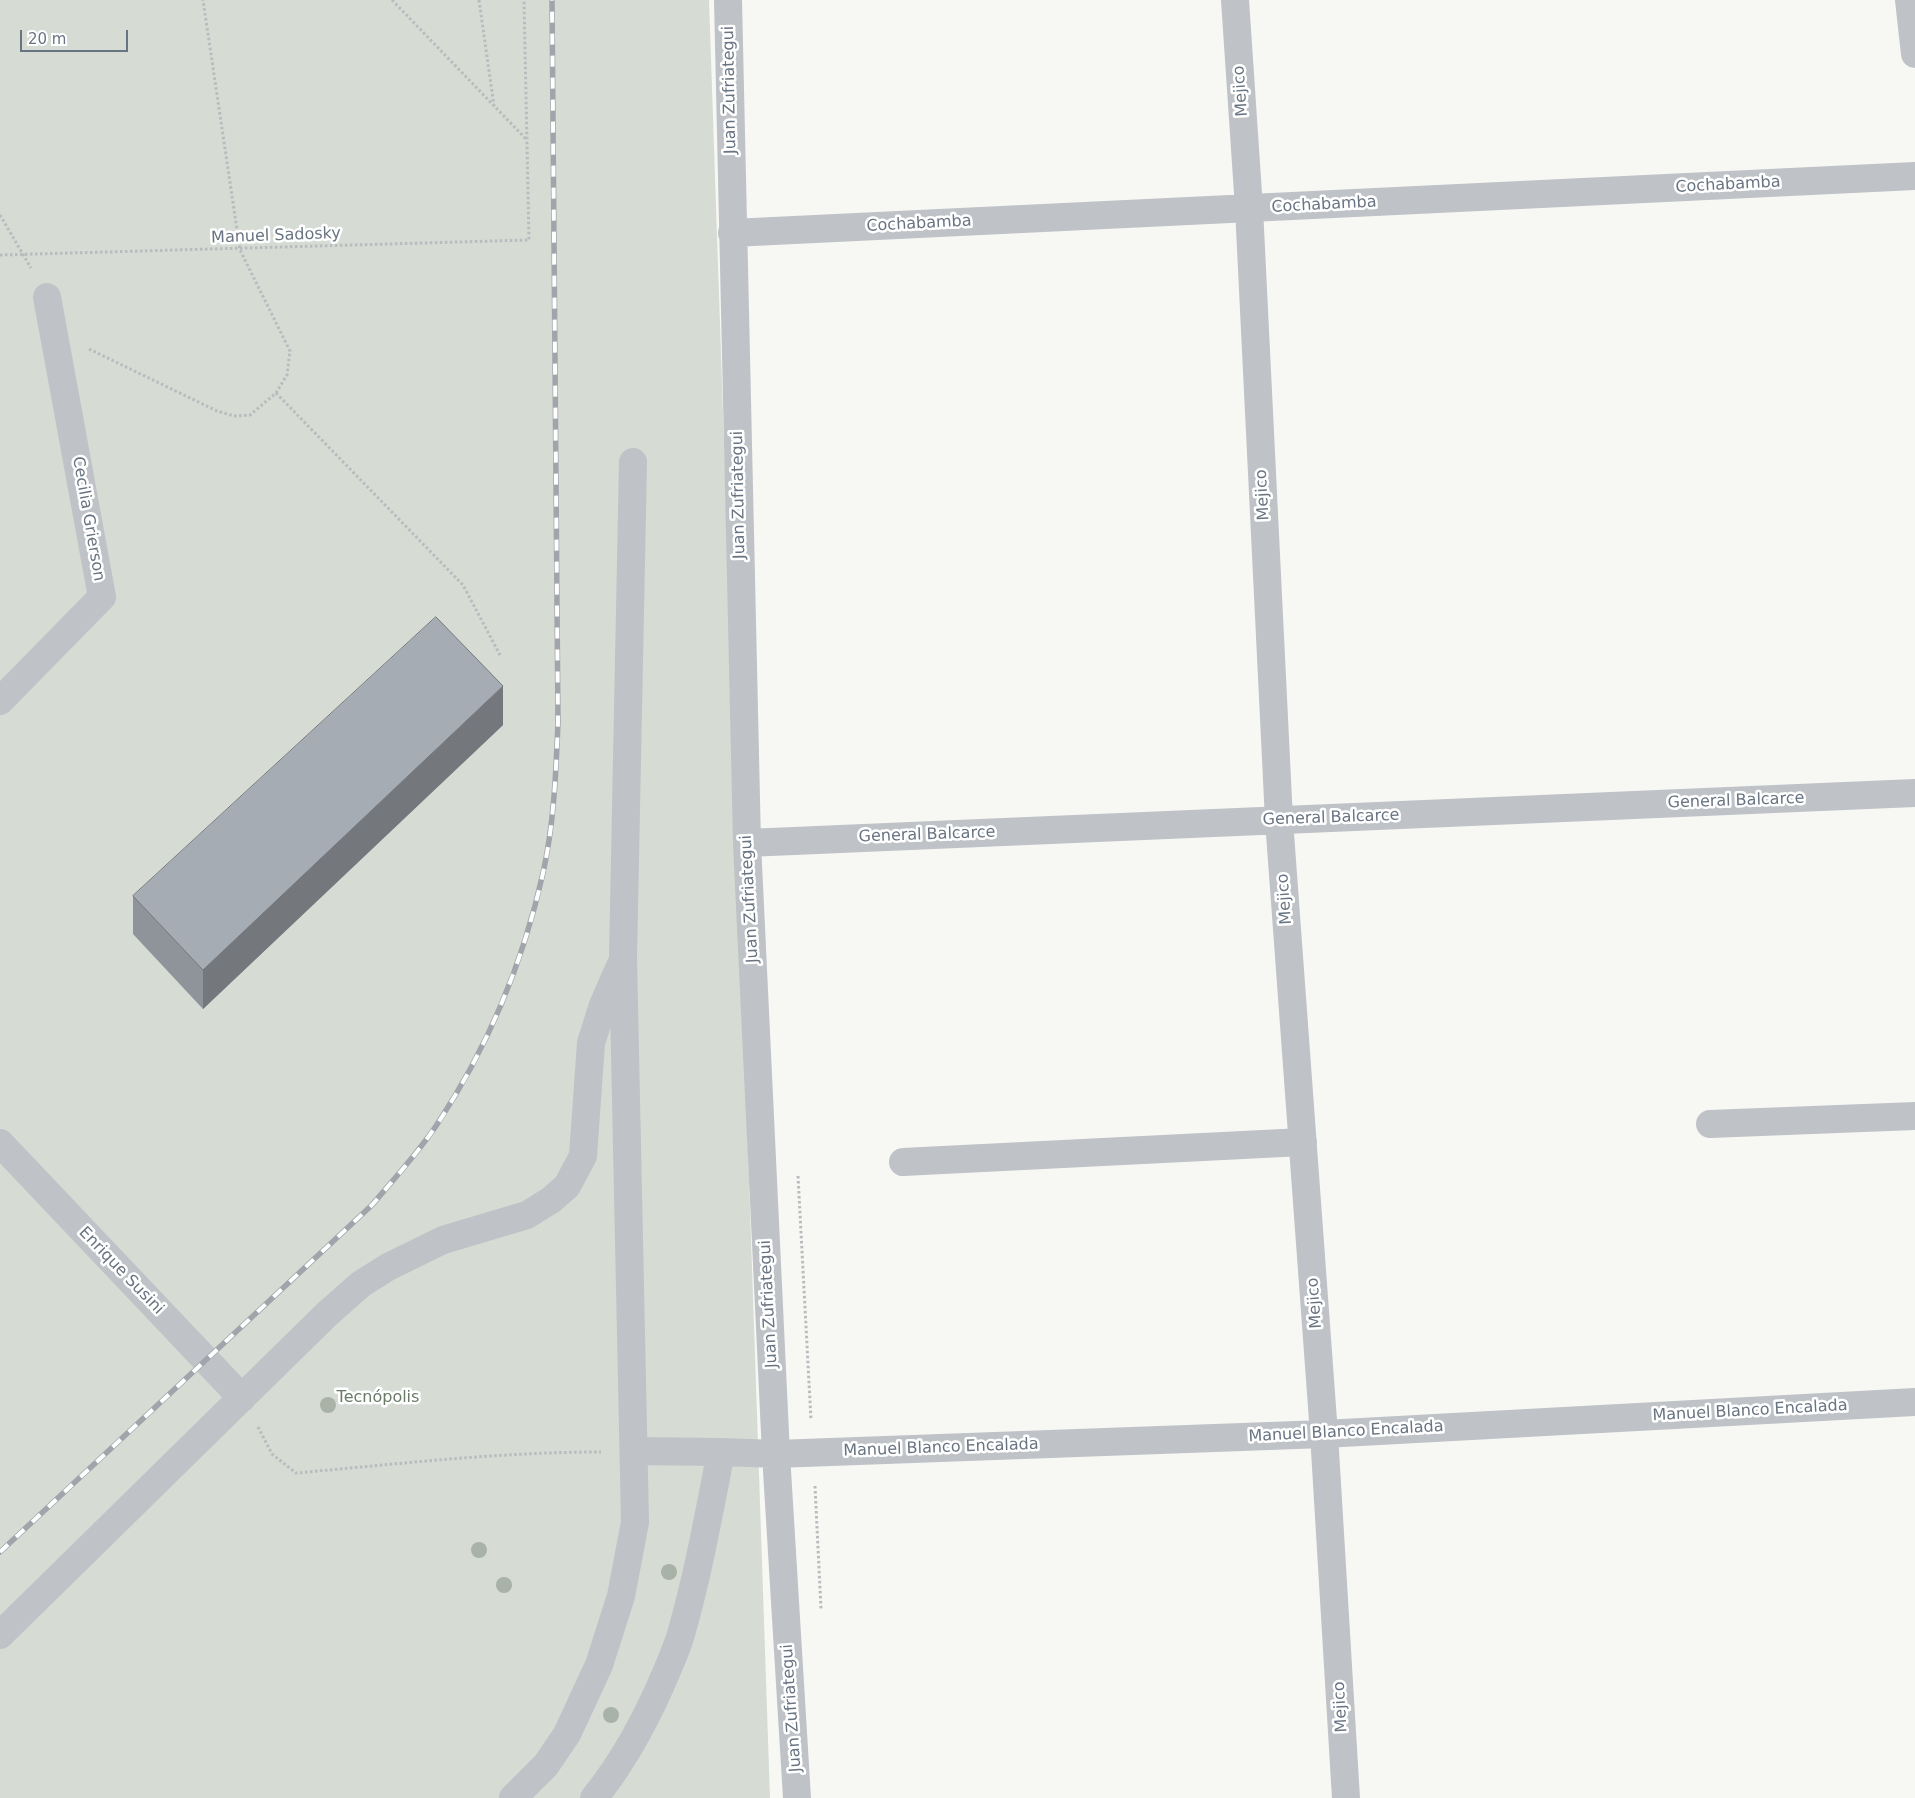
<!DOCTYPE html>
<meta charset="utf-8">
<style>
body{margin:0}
#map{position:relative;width:1915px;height:1798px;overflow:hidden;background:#f7f7f4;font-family:"DejaVu Sans",sans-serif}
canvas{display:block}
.scale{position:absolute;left:20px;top:30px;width:108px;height:22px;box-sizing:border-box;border:2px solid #697482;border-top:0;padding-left:6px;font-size:15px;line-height:18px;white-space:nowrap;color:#697482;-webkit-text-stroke:4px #fff;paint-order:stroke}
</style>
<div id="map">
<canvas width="1915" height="1798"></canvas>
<div class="scale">20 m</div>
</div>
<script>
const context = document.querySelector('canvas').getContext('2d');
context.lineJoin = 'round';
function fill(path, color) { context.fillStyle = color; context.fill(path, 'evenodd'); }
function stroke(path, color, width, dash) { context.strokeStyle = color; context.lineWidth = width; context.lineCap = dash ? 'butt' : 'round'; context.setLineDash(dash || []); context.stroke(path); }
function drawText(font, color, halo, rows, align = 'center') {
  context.font = font + ' "DejaVu Sans",sans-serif'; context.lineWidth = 5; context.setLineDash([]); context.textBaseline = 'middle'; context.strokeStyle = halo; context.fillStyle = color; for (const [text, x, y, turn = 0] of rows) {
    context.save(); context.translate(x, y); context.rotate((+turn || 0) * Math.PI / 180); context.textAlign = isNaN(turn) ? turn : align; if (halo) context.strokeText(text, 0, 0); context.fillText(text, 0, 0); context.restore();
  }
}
fill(new Path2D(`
 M0 0H709L770 1798H0Z`), '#d6dbd4');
stroke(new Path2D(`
 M392 0 526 139
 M479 0 494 106
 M0 215 31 268
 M0 255 529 240 524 0
 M89 349 217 411 234 416 250 415 276 393 287 375 290 351 240 250 203 0
 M276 393 463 585 500 655
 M798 1176 811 1420
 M258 1427 272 1454 296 1473C398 1464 499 1452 601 1452
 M815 1486 821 1609`), '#b9bbbe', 3, [2.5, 2.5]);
stroke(new Path2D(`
 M728 0 747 843 776 1454 797 1798
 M1235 0 1249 208 1279 820 1324 1434 1346 1798
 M1909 0 1915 54
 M732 233 1915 176
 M0 701 102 597 47 297
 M747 843 1915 793
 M1710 1124 1915 1116
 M0 1143 242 1398
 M903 1162 1303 1142
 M634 1451 721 1452
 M0 1635 327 1314 361 1284 388 1267 443 1240 527 1215 551 1200 567 1186 583 1156 591 1043 603 1005 620 966
 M513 1798 546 1765 567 1734 599 1665 621 1596 635 1522 623 958 633 462
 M594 1798C625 1760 650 1712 669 1666 673 1656 678 1645 681 1634 698 1575 709 1513 721 1452L776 1454 1324 1434 1915 1402`), '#bfc2c6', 28);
const rail = new Path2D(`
 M0 1552 372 1205C394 1179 417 1154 436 1126 487 1049 523 963 543 873 554 824 556 772 558 722L552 0`);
stroke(rail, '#a1a5ab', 5.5);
stroke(rail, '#fff', 4, [11]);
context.fillStyle = '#a9b2a6';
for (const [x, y] of [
 [328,1405],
 [479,1550],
 [669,1572],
 [504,1585],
 [611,1715]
]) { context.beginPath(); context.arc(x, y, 8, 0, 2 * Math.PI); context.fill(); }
fill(new Path2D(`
 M503 725 203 1009 133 934V896Z`), '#8f949a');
fill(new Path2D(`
 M503 686V725L203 1009V970Z`), '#74787d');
const building = new Path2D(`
 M436 617 503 686 203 970 133 896Z`);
fill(building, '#a6acb3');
stroke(building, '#74787d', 1);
drawText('16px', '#697482', '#fff', [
 ["Juan Zufriategui",730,90,-91],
 ["Mejico",1241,91,-94],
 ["Cochabamba",1728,185,-3],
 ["Cochabamba",1324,205,-3],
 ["Cochabamba",919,224,-3],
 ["Manuel Sadosky",276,236,-2],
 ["Juan Zufriategui",739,495,-91],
 ["Mejico",1263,495,-93],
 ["Cecilia Grierson",88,519,80],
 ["General Balcarce",1736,801,-2],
 ["General Balcarce",1331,818,-2],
 ["General Balcarce",927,835,-2],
 ["Juan Zufriategui",750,899,-93],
 ["Mejico",1285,899,-94],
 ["Enrique Susini",121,1271,46],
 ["Mejico",1315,1303,-94],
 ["Juan Zufriategui",769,1304,-93],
 ["Manuel Blanco Encalada",1750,1411,-3],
 ["Manuel Blanco Encalada",1346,1432,-3],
 ["Manuel Blanco Encalada",941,1448,-2],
 ["Mejico",1341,1707,-93],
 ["Juan Zufriategui",792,1708,-94]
]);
drawText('16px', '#697a67', '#fff', [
 ["Tecnópolis",378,1398]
]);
</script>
